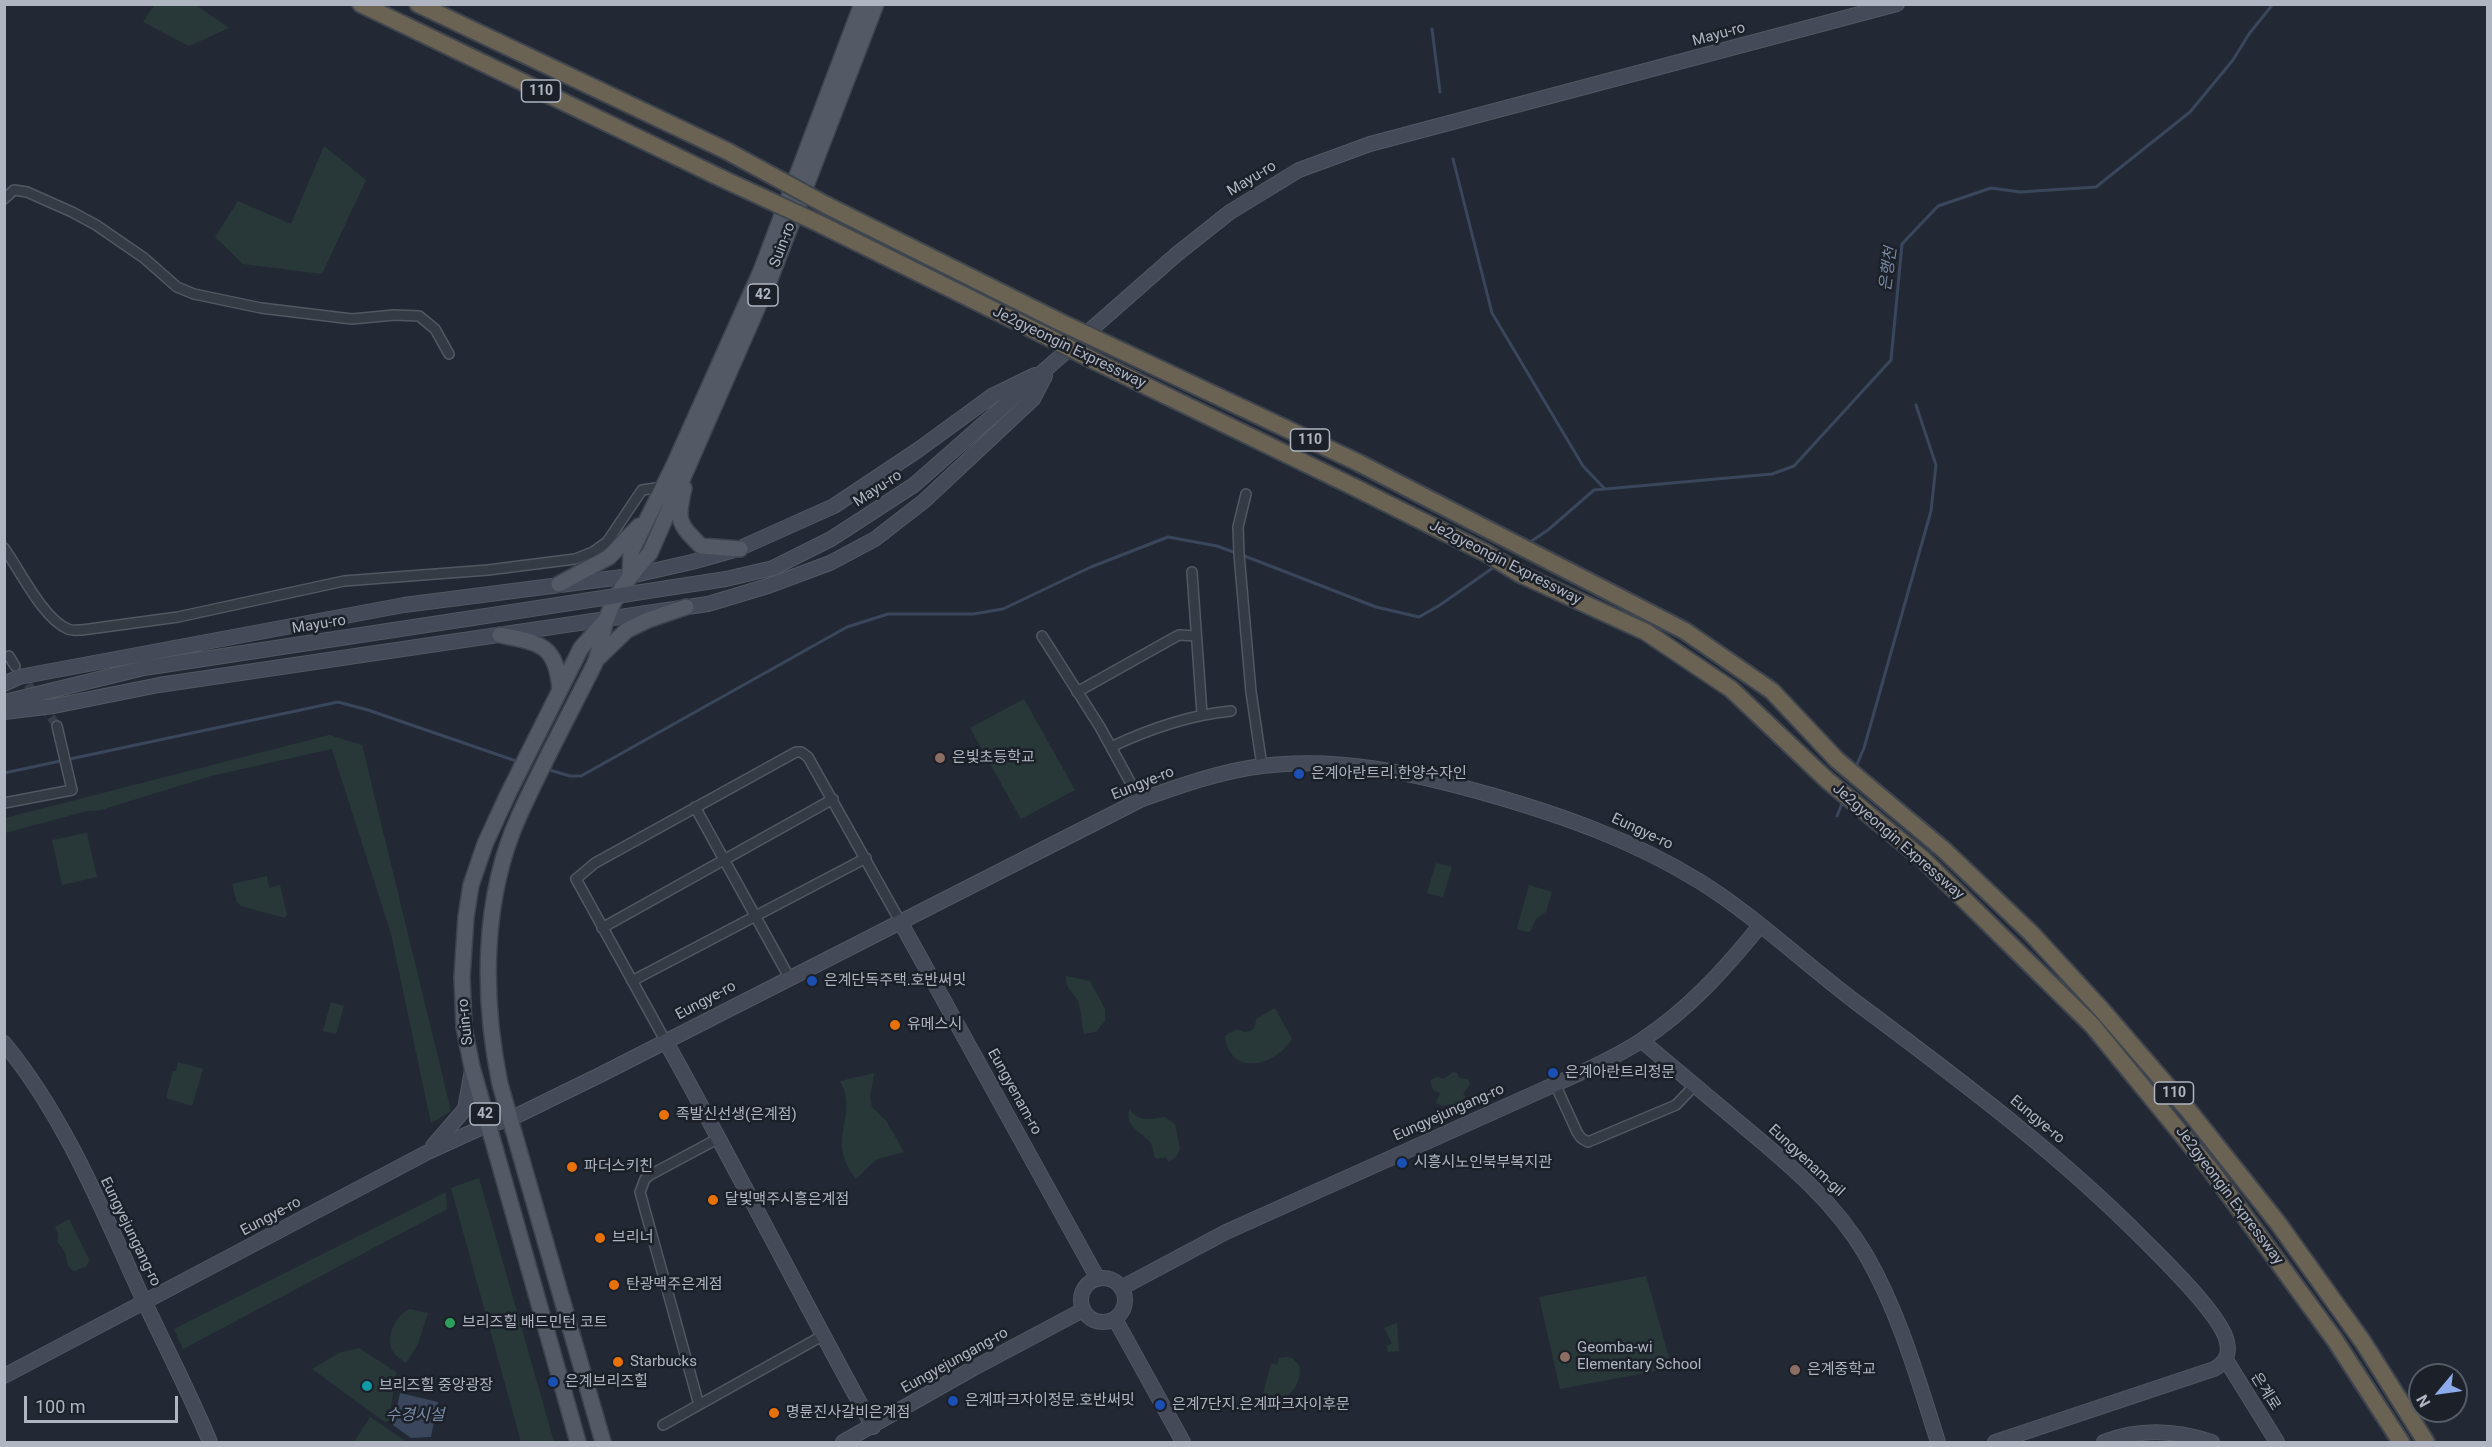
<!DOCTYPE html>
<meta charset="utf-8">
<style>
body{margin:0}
#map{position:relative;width:2492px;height:1447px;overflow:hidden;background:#222934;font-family:Roboto,sans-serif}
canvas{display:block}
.frame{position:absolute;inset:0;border:6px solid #afb5c1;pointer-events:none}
.north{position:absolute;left:2408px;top:1363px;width:60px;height:60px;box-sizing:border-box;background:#1b2029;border:2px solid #565c66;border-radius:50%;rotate:241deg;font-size:16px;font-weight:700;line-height:24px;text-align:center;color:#afb5c1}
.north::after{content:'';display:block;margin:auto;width:21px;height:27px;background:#8babea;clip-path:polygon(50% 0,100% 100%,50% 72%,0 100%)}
.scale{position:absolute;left:24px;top:1396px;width:154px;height:27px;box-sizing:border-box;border:3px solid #afb5c1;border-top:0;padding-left:8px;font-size:18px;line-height:21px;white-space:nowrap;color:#afb5c1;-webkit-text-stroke:4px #1b2029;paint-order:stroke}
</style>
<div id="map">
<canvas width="2492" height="1447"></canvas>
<div class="frame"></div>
<div class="north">N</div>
<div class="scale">100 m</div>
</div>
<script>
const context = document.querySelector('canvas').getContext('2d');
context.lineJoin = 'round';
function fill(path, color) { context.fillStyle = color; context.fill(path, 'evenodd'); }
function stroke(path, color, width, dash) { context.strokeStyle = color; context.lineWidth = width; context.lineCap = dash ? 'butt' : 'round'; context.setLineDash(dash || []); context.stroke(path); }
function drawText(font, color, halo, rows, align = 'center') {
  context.font = font + ' Roboto,"Noto Sans KR",sans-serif'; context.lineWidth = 5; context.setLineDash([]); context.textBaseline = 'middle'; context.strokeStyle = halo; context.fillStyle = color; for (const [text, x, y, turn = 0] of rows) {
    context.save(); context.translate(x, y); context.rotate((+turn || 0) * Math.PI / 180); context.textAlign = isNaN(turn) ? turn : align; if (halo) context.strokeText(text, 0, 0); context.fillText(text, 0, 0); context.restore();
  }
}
fill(new Path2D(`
 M155 4 196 5 229 28 189 46 143 22Z
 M324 146 366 180 322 274 243 264 215 237 238 201 291 224Z
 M1024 699 1075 790 1021 819 970 728Z
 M329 735 362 745 451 1111 431 1123 391 934 332 749 211 776 101 810 87 811 5 833V818Z
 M87 833 97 877 62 885 52 840Z
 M1436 863 1452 867 1443 897 1427 893Z
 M267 876 269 888 280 885 287 915 285 918 241 906 237 902 232 884Z
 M1529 885 1552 892 1546 912 1536 919 1530 932 1518 930 1517 928Z
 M1066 976 1090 981 1105 1009V1021L1096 1032 1084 1034C1081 1023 1082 1012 1078 1001 1073 990 1066 992 1066 976Z
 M331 1002 344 1006 336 1034 323 1031Z
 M1275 1008 1292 1039C1275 1066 1230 1078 1225 1036L1237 1029C1247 1036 1256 1030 1256 1019Z
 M178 1062 203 1069 192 1106 166 1098 173 1071H176Z
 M1453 1072 1457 1073 1459 1078 1468 1079 1470 1084 1463 1094 1466 1097 1453 1107 1450 1104 1443 1106 1436 1103 1440 1093 1433 1090 1430 1080 1437 1077 1444 1079Z
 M874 1073 870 1098 872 1107 887 1122 904 1152 877 1159 856 1179C824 1138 860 1117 840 1081Z
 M1129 1109C1140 1123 1150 1119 1165 1117L1175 1124 1180 1149 1176 1157 1169 1162 1165 1157 1156 1159C1152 1153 1154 1146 1149 1141 1139 1130 1126 1128 1129 1109Z
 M479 1178 554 1442H521L451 1188Z
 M446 1192 447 1209 183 1349 174 1329Z
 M69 1219 89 1259 87 1266 75 1271C64 1267 69 1259 64 1251 63 1248 60 1246 58 1243V1233L55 1227Z
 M1646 1276 1672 1368 1560 1389 1539 1297Z
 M410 1309 428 1313 418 1344 406 1363C401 1359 395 1356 392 1350 386 1336 396 1314 410 1309Z
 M1397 1323 1399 1351 1388 1352 1387 1346 1392 1343 1384 1328Z
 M359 1348 396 1372 389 1421 385 1422 312 1369 339 1353Z
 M1286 1357 1292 1358 1299 1365C1304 1379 1290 1401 1274 1400L1263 1394 1271 1363 1277 1365 1279 1358Z
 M370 1417 407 1442H354Z`), '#283839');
fill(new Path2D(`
 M400 1393 438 1402 431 1437 411 1438 393 1425Z`), '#39465c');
stroke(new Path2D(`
 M1432 29 1440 92
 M1453 159 1492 313 1583 466 1604 488
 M1527 544 1548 530 1594 490 1772 474 1794 466 1891 360 1902 244 1938 206 1991 188 2020 192 2096 187 2190 112 2233 60 2249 34 2273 4
 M1242 555 1376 607 1419 617 1440 605 1497 565
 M546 769 570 776H581L847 627 888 614H973L1003 609 1091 567 1168 537 1217 546 1236 553
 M1855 769 1864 748 1931 511 1936 465 1916 405
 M4 773 338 702 368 710 519 762
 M1837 816 1843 801`), '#39465c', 3);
stroke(new Path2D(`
 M20 673 57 726`), '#373e49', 9, [9, 4.5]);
const street = new Path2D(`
 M4 199 14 190 27 192 72 212 96 225 144 258 177 287 194 294 261 308 352 319 394 315 419 316 435 329 449 354
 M1246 494 1238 527 1239 554 1251 692 1262 766
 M4 548C20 570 43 619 68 629 72 631 78 630 82 630L178 617 344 581 488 570 575 559 593 552 607 542 642 490 663 487
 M1192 572 1202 714
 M1042 636 1100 727 1140 800
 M9 656 15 666
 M1077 692 1168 641 1179 635 1196 636
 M1111 747C1149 729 1189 715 1231 711
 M4 803 72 790 57 726
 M695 807 789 977
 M602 928 833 799
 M632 981 866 858
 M666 1042 576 879 595 863 796 752H801L808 757 901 923
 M1555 1084 1577 1132 1581 1138 1588 1142 1676 1105 1695 1085
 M699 1405 640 1192 645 1179 650 1175 719 1138
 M663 1425 822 1336`);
const secondary = new Path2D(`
 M726 579 773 568 831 539 914 485 1177 254 1230 212 1299 170 1370 144 1897 4
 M4 684 19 677 404 605 630 576 692 562 738 549 834 506 918 450 992 396 1035 375
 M4 702 144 668 499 614
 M4 712 54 706 159 685 708 604 768 586 830 563 875 539 924 501 1033 399 1045 376
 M901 923 1098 1279
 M1642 1041C1673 1067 1705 1094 1736 1120 1784 1160 1834 1200 1866 1255 1899 1312 1918 1379 1938 1442
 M666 1042C737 1169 802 1299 873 1427
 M4 1043C62 1113 100 1204 137 1286 161 1338 188 1389 210 1442
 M433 1146 465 1109 472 1070
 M1081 1300a22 22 0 1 1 44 0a22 22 0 1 1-44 0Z
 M1121 1288 1226 1232 1589 1069C1607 1060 1626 1051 1642 1040 1688 1010 1725 969 1759 927
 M1115 1319 1183 1442
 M2226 1360 2277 1442
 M4 1376 428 1152 487 1125 508 1120 602 1074 1140 800C1179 786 1221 771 1262 766 1339 756 1417 774 1491 795 1564 816 1634 841 1699 881 1754 915 1805 964 1857 1003 1957 1078 2056 1151 2144 1240 2164 1260 2222 1316 2227 1342 2230 1355 2225 1363 2214 1369L1995 1442
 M843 1442 972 1369 1083 1310
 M2104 1442C2139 1428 2176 1430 2212 1442`);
const primary = new Path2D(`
 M684 488C677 521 677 522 701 546L740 549
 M630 576 631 552 674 465 761 271 862 4
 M559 584 609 557 639 526
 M500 635C540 643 556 644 560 689
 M597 659 627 630 648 620 686 607
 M578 1442 472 1067 464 1027 462 977 466 917 471 885 485 844 508 794 581 648 606 620
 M603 1442 500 1084C482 997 482 898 519 816 542 765 569 715 594 665 601 650 601 636 606 621 613 596 633 572 650 553L770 279 876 4`);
const highway = new Path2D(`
 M361 4 721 178
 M418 4 727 151
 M826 205 1060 322
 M820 224 1044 335
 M1109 345 1359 463 1685 631 1772 691 1837 760 1944 850 2031 933 2101 1009 2189 1111 2278 1223 2363 1342 2426 1442
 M1097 362 1354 487 1486 553 1520 574 1646 632 1731 689 1827 780 1924 860 2092 1025 2211 1170 2335 1340 2401 1442`);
stroke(street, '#525862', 12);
stroke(secondary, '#525862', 16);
stroke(primary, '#3e444e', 18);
stroke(highway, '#3f454f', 20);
stroke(street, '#353b45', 9);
stroke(secondary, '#444a57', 14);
stroke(primary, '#535a65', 15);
stroke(highway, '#6a6253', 16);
const secondaryBridge = new Path2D(`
 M499 614 726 579`);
const highwayBridge = new Path2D(`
 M727 151 826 205
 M721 178 820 224
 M1060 322 1109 345
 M1044 335 1097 362`);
stroke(secondaryBridge, '#525862', 16, []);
stroke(highwayBridge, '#3f454f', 20, []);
stroke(secondaryBridge, '#444a57', 14);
stroke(highwayBridge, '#6a6253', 16);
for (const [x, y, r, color] of [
 [940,758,6,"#8d6e63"],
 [1299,774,6,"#1a4fb4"],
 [812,981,6,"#1a4fb4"],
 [895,1025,6,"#e8710a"],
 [1553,1073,6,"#1a4fb4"],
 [664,1115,6,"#e8710a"],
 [1402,1163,6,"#1a4fb4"],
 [572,1167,6,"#e8710a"],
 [713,1200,6,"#e8710a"],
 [600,1238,6,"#e8710a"],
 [614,1285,6,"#e8710a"],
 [450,1323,6,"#2e9e5b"],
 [1565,1357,6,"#8d6e63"],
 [618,1362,6,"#e8710a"],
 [1795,1370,6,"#8d6e63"],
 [553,1382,6,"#1a4fb4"],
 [367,1386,6,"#0f9aa8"],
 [953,1401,6,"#1a4fb4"],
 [1160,1405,6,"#1a4fb4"],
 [774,1413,6,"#e8710a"]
]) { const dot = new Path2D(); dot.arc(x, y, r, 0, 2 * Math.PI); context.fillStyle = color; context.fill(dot); stroke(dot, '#1b2029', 2); }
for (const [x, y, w] of [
 [541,91,39],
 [763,295,30],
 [1310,440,39],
 [2174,1093,39],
 [485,1114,30]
]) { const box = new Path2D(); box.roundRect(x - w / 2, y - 11, w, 22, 4.5); context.fillStyle = '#1b2029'; context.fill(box); stroke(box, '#afb5c1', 1.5); }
drawText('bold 14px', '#afb5c1', null, [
 ["110",541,91],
 ["42",763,295],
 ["110",1310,440],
 ["110",2174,1093],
 ["42",485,1114]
]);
drawText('15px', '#afb5c1', '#1b2029', [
 ["Mayu-ro",1719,35,-15],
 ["Mayu-ro",1252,179,-31],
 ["Suin-ro",783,245,-69],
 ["Je2gyeongin Expressway",1069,348,26],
 ["Mayu-ro",878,489,-33],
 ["Je2gyeongin Expressway",1505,563,27],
 ["Mayu-ro",319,625,-9],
 ["Eungye-ro",1143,784,-22],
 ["Eungye-ro",1642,832,25],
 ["Je2gyeongin Expressway",1898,842,41],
 ["Eungye-ro",706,1001,-28],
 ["Suin-ro",466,1022,-96],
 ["Eungyenam-ro",1014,1092,61],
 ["Eungyejungang-ro",1449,1113,-24],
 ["Eungye-ro",2037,1120,40],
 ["Eungyenam-gil",1806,1161,43],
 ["Je2gyeongin Expressway",2229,1196,53],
 ["Eungye-ro",271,1217,-28],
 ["Eungyejungang-ro",130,1232,64],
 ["Eungyejungang-ro",955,1361,-29],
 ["은계로",2265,1392,58]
]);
drawText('15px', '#afb5c1', '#1b2029', [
 ["은빛초등학교",952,758],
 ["은계아란트리.한양수자인",1311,774],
 ["은계단독주택.호반써밋",824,981],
 ["유메스시",907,1025],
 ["은계아란트리정문",1565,1073],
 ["족발신선생(은계점)",676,1115],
 ["시흥시노인북부복지관",1414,1163],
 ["파더스키친",584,1167],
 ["달빛맥주시흥은계점",725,1200],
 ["브리너",612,1238],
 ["탄광맥주은계점",626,1285],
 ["브리즈힐 배드민턴 코트",462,1323],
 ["Geomba-wi",1577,1348],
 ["Elementary School",1577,1365],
 ["Starbucks",630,1362],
 ["은계중학교",1807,1370],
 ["은계브리즈힐",565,1382],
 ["브리즈힐 중앙광장",379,1386],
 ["은계파크자이정문.호반써밋",965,1401],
 ["은계7단지.은계파크자이후문",1172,1405],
 ["명륜진사갈비은계점",786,1413]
], 'left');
drawText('italic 16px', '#7b8ba7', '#1b2029', [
 ["은행천",1889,269,-82],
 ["수경시설",415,1416]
]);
</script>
